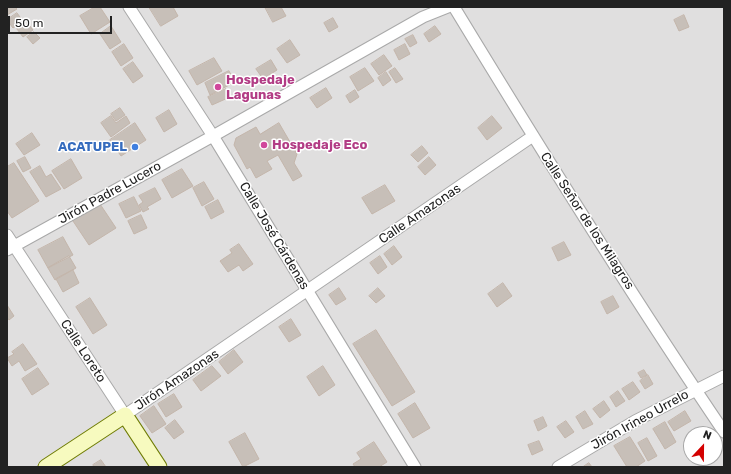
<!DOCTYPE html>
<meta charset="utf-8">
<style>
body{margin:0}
#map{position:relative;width:731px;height:474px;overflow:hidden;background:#f2efe9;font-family:Rubik,sans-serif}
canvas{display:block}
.frame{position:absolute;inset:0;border:8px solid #222;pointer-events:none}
.north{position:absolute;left:683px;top:426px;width:40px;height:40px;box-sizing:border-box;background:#fff;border:1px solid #a7a7a7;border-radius:50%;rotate:22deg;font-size:11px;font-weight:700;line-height:16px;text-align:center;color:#222}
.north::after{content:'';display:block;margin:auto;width:14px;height:18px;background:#d40000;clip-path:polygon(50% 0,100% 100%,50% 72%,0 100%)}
.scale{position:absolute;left:8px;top:16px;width:104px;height:18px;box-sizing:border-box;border:2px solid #222;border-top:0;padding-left:5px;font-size:12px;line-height:14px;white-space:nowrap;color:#222;-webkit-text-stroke:3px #fff;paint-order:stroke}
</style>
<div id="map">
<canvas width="731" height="474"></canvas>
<div class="frame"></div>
<div class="north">N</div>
<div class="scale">50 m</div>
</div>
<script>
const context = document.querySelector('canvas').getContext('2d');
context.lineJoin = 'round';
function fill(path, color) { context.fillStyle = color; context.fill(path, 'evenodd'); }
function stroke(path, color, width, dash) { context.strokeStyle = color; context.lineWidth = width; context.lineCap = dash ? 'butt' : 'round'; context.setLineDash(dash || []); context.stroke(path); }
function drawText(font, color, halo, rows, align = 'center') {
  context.font = font + ' Rubik,sans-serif'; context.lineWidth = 3; context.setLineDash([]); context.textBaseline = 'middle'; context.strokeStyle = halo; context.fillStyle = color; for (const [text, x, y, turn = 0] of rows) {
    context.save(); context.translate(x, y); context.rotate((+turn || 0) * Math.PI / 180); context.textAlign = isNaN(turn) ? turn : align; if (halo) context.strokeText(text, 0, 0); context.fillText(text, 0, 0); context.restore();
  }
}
fill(new Path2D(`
 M7 7H724V467H7ZM691 434H715V458H691Z`), '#e0dfdf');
const building = new Path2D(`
 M7 7H15L17 9 7 15Z
 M95 7H100L110 22 91 34 80 16Z
 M149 7H173L178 16 161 26Z
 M265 7H281L286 16 273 22Z
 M17 13 23 21 13 28 7 20Z
 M684 15 689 27 679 31 674 20Z
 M333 18 338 27 329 32 324 23Z
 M26 21 33 30 23 37 17 29Z
 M111 26 121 42 110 49 100 34Z
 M435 26 441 34 429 42 424 34Z
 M34 32 40 38 33 44 27 37Z
 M413 35 417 43 410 47 405 39Z
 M290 40 300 55 287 63 277 49Z
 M124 44 133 58 121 66 112 52Z
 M405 44 410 54 399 60 394 50Z
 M384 55 392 66 379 75 371 64Z
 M214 58 222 71 197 85 189 71Z
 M271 60 277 70 263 79 256 69Z
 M133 62 143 76 133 83 123 69Z
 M365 68 374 81 358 91 350 77Z
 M395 68 403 79 396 83 389 72Z
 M229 71 235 82 210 95 205 83Z
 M386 72 391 80 383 86 378 78Z
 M326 88 332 98 317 108 310 98Z
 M226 89 230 97 212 105 208 97Z
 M355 90 359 97 350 103 346 96Z
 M120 108 125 115 116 121 111 114Z
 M169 110 177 124 164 132 156 118Z
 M111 116 116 123 126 116 130 123 111 137 101 123Z
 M492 116 502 128 487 140 478 128Z
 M135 123 146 140 121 156 110 140Z
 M279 123 297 154 294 163 302 176 293 181 278 155 267 161 272 169 256 178 250 167 247 169 234 145 236 138 256 127 260 134Z
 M32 133 40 145 24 155 16 144Z
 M422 146 428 153 418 162 411 155Z
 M25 157 31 168 23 172 17 161Z
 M429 157 436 165 425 175 418 167Z
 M71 159 82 178 64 189 52 171Z
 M14 163 39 201 12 218 7 211V167Z
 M40 166 46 177 51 174 61 189 46 197 30 172Z
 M182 169 193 186 172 198 162 180Z
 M204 182 214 199 202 206 193 188Z
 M385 185 395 201 372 214 362 198Z
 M155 188 161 199 147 207 149 209 143 212 139 205 143 202 139 196Z
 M134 197 141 211 126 218 119 204Z
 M218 200 224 212 211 219 205 207Z
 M100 204 116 228 89 245 73 221Z
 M141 215 147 228 134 234 128 221Z
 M63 237 73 255 48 268 38 250Z
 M564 242 571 255 558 261 552 248Z
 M239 244 253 264 243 271 239 265 228 272 220 261 232 253 230 250Z
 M394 246 402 257 392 265 384 254Z
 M69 256 76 268 55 280 48 268Z
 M380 256 387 267 378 274 370 263Z
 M73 270 79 283 63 292 56 279Z
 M503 283 512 296 497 307 488 294Z
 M339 288 346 299 336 305 329 295Z
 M378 288 385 296 376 303 369 296Z
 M613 296 619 307 607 314 601 302Z
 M90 298 107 325 93 334 76 307Z
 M7 305 14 316 9 320 7 317Z
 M291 319 301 335 289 342 279 327Z
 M376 330 415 392 392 406 353 344Z
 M23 344 37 364 25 371 19 361 12 366 7 358 14 354 12 352Z
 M234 350 243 362 228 374 219 362Z
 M212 366 221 376 201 391 193 380Z
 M323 366 335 385 319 396 307 377Z
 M38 368 49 384 32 395 22 379Z
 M644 370 647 375 641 378 638 373Z
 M648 375 653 384 645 389 640 381Z
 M633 382 640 392 629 400 622 389Z
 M618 391 625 401 616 407 610 397Z
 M174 394 182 407 166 417 158 404Z
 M604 401 610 410 600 418 593 409Z
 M415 403 430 428 413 438 398 414Z
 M154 406 166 424 152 433 140 416Z
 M585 411 593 424 583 429 576 417Z
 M685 411 691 421 674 431 668 422Z
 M543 417 547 426 538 431 534 421Z
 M175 420 184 432 174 439 165 428Z
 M566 421 574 432 565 438 557 427Z
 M665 422 676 442 665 449 653 429Z
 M245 433 259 459 243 467 229 442Z
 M630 437 645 461 636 467H627L614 446Z
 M647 438 657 456 648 461 638 443Z
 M539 441 543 450 532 455 528 445Z
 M374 442 387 462 379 467H355L353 464 361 459 357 453Z
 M101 460 106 467H94L93 465Z
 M589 463 592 467H583Z`);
fill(building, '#c7bfb8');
stroke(building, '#c4b6ab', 1);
const street = new Path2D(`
 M129 7 213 136 415 467
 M454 7C541 150 630 293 724 432
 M7 235 125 415 533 136
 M7 250 213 136 423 17 448 7
 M558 467 635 421 724 376`);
const secondary = new Path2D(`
 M46 467 125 415 159 467`);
stroke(street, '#a9a9a9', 13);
stroke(secondary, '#707d05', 17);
stroke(street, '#fff', 11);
stroke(secondary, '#f7fabf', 15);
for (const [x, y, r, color] of [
 [218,87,4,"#d1479c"],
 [264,145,4,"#d1479c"],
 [135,147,4,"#3f7fe0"]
]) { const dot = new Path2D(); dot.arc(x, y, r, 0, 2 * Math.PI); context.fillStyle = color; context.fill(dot); stroke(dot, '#fff', 1.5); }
drawText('bold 13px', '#b23c85', '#fff', [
 ["Hospedaje",226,80],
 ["Lagunas",226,95],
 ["Hospedaje Eco",272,145]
], 'left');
drawText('bold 13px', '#366cbe', '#fff', [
 ["ACATUPEL",127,147]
], 'right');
drawText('13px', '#222', '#fff', [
 ["Jirón Padre Lucero",110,193,-29],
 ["Calle Amazonas",420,214,-34],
 ["Calle Señor de los Milagros",587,221,57],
 ["Calle José Cárdenas",274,236,59],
 ["Calle Loreto",83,351,57],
 ["Jirón Amazonas",177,380,-34],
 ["Jirón Irineo Urrelo",640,420,-29]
]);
</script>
